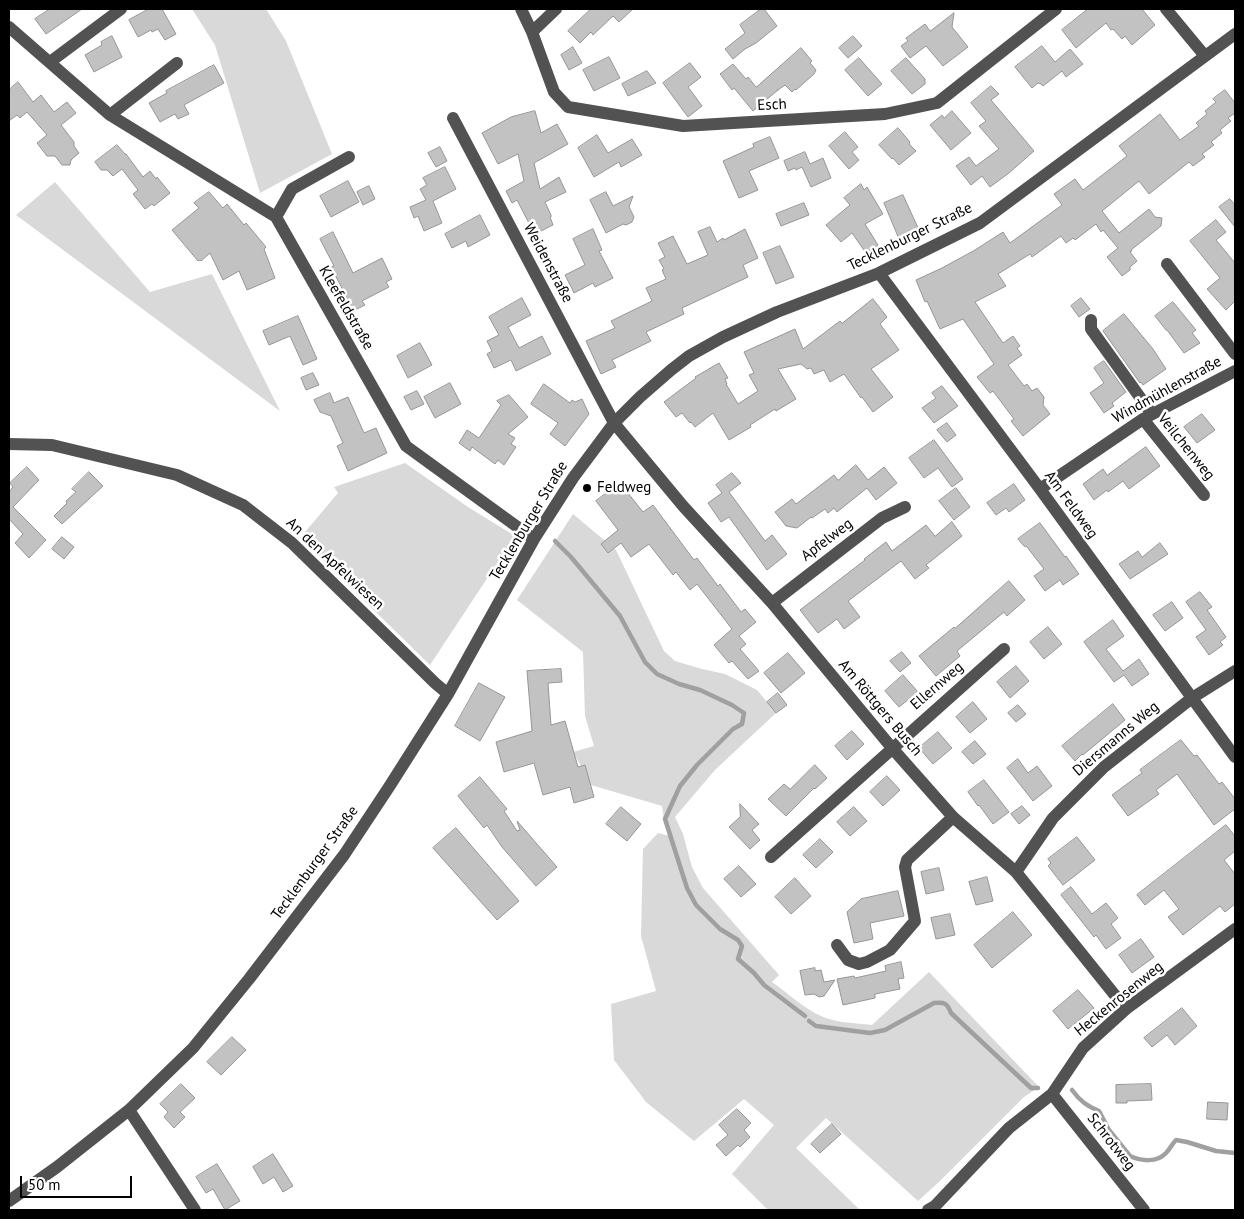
<!DOCTYPE html>
<meta charset="utf-8">
<style>
body{margin:0}
#map{position:relative;width:1244px;height:1219px;overflow:hidden;background:#fff;font-family:"PT Sans",sans-serif}
canvas{display:block}
.frame{position:absolute;inset:0;border:10px solid #000;pointer-events:none}
.scale{position:absolute;left:20px;top:1176px;width:112px;height:22px;box-sizing:border-box;border:2px solid #000;border-top:0;padding-left:6px;font-size:15px;line-height:18px;white-space:nowrap;color:#000;-webkit-text-stroke:4px #fff;paint-order:stroke}
</style>
<div id="map">
<canvas width="1244" height="1219"></canvas>
<div class="frame"></div>
<div class="scale">50 m</div>
</div>
<script>
const context = document.querySelector('canvas').getContext('2d');
context.lineJoin = 'round';
function fill(path, color) { context.fillStyle = color; context.fill(path, 'evenodd'); }
function stroke(path, color, width, dash) { context.strokeStyle = color; context.lineWidth = width; context.lineCap = dash ? 'butt' : 'round'; context.setLineDash(dash || []); context.stroke(path); }
function drawText(font, color, halo, rows, align = 'center') {
  context.font = font + ' "PT Sans",sans-serif'; context.lineWidth = 5; context.setLineDash([]); context.textBaseline = 'middle'; context.strokeStyle = halo; context.fillStyle = color; for (const [text, x, y, turn = 0] of rows) {
    context.save(); context.translate(x, y); context.rotate((+turn || 0) * Math.PI / 180); context.textAlign = isNaN(turn) ? turn : align; if (halo) context.strokeText(text, 0, 0); context.fillText(text, 0, 0); context.restore();
  }
}
fill(new Path2D(`
 M192 9H266L286 41 332 154 260 193 215 45Z
 M55 182 150 292 212 274 280 411 16 215Z
 M405 463 468 507 515 536 430 665 300 538 338 493 334 487Z
 M573 514 616 550 664 651 675 661 702 669 725 674 757 690 776 713 715 770 675 817 683 834 692 867 703 888 779 975 772 982C788 993 803 1008 821 1016 836 1023 855 1023 872 1025L929 972 1039 1087 1024 1097 940 1181 918 1201 826 1118 796 1148 860 1210H768L732 1174 774 1125 744 1099 694 1141 646 1102 614 1060 611 1004 656 991 641 936 643 849 658 833 670 836 664 820 662 806 591 785 585 765 581 766 573 752 594 746 585 716 583 652 517 600Z`), '#d9d9d9');
stroke(new Path2D(`
 M555 541 571 557 620 616 645 662 657 674 679 684 700 690 732 705 744 713 742 724 733 729 697 765 680 786 665 819 687 888 696 905 720 929 738 940 742 946 738 959 754 973 764 985 805 1016
 M809 1021 816 1026 870 1033 885 1030 934 1003C945 1002 947 1003 951 1013L1031 1088H1038
 M1072 1090C1080 1101 1087 1106 1099 1111L1109 1130 1130 1156C1141 1161 1157 1163 1166 1153 1170 1149 1172 1144 1176 1140L1187 1142 1216 1151 1235 1153`), '#a0a0a0', 4.5);
const building = new Path2D(`
 M50 9H82L46 34 35 19Z
 M149 9H162L176 34 165 40 158 29 152 32 151 30 138 37 129 20Z
 M591 9H633L619 22 613 16 593 35 591 32 580 43 568 31Z
 M761 9H764L777 26 756 43 745 49 733 59 725 49 745 33 740 25Z
 M1088 9H1142L1155 25 1132 45 1125 36 1122 39 1113 29 1111 30 1106 23 1076 48 1062 30Z
 M954 13 952 27 968 47 943 66 926 46 910 58 901 46 908 41 906 38 925 24 930 31Z
 M112 36 122 57 94 72 85 55 102 45 101 42Z
 M853 36 862 46 848 58 839 48Z
 M1042 46 1055 62 1070 49 1083 64 1066 77 1062 71 1043 86 1041 84 1038 83 1032 88 1015 67Z
 M573 47 582 63 569 70 561 55Z
 M801 48 812 61 810 63 816 70 814 74 796 90 795 89 792 92 785 85 778 90 777 89 778 90 753 111 734 88 732 90 720 74 733 64 746 79 748 77 756 87Z
 M609 57 620 78 594 91 583 70Z
 M859 58 882 84 868 96 845 70Z
 M906 58 925 79V84L912 94 891 71Z
 M690 63 701 77 688 87 702 106 688 117 663 83Z
 M214 65 224 83 184 105 189 114 178 119 175 114 160 122 149 103 167 93 166 91Z
 M647 71 656 83 628 96 622 84Z
 M18 82 33 102 41 95 54 112 67 102 76 113 61 125 74 142V146L79 153 71 160 70 165H62L55 156H47L37 143 47 135 27 112 20 118 17 115 9 121V90Z
 M991 86 999 94 991 100 1034 151 1009 173 990 187 982 176 971 185 956 166 969 157 976 166 999 149 979 126 986 121 971 103Z
 M1225 90 1235 103V113L1228 118 1231 121 1220 130 1222 133 1211 142 1214 145 1202 154 1205 157 1193 166 1189 162 1149 194 1139 181 1102 211 1119 233 1149 209 1155 217 1162 218 1161 226 1131 250 1132 251 1130 252 1137 261 1130 267V270L1122 276 1107 257 1118 248 1103 230 1101 232 1096 224 1075 240 1073 238 1066 243 1061 236 1032 257 1030 254 998 274 1006 286 975 302 1003 343 1013 336 1020 346 1017 348 1022 355 1008 365 1024 386 1027 384 1032 391 1037 388 1044 397 1043 405 1050 414 1023 436 1011 421 1014 419 993 391 990 393 977 377 994 364 963 319 940 329 927 301 925 302 916 280 942 268 975 250 1003 232 1010 243 1062 205 1054 194 1075 179 1083 190 1127 156 1119 146 1160 114 1180 140 1199 126 1196 123 1207 114 1205 111 1216 102 1213 99Z
 M535 111 541 133 557 124 568 144 534 163 540 189 559 177 566 192 545 202 551 215V217H550L553 225 539 232 535 225 531 227 517 200 512 203 506 191 524 181 518 154 498 164 482 133 511 117Z
 M952 111 971 133 951 150 930 125 942 115 944 118Z
 M898 128 910 142 909 144 916 151 899 165 893 158 892 159 879 145Z
 M845 132 858 147 852 152 859 160 849 169 829 146Z
 M597 135 608 153 632 139 642 155 621 167 619 162 594 177 578 148Z
 M770 137 779 158 749 171 758 190 739 198 723 161 754 147 753 144Z
 M117 145 125 154H126L143 177 150 171 156 179 157 177 170 193 154 206 152 204 145 209 133 194 138 190 122 169 113 176 107 170H101L95 162Z
 M440 147 447 161 436 167 428 153Z
 M805 152 810 164 823 158 831 178 811 187 802 167 796 170 795 168 788 171 784 161Z
 M445 167 456 189 433 201 442 223 424 231 418 216 414 218 410 207 426 200 420 189 427 185 423 178Z
 M348 181 359 202 331 217 320 196Z
 M861 184 864 190 867 187 883 214 865 224 878 245 866 253 852 233 841 242 826 225 850 205 844 198Z
 M369 186 375 199 363 205 357 192Z
 M209 192 223 208 227 204 244 225 246 223 266 247 264 249 275 278 247 290 239 271 223 280 210 253 201 261 200 260 198 261 172 230 199 208 194 203Z
 M606 192 613 206 633 196 629 207 634 217 632 222 626 225 623 224 606 233 590 200Z
 M903 195 919 230 899 239 884 203Z
 M1230 199 1235 205V227L1219 207Z
 M804 203 809 215 781 226 776 214Z
 M480 215 490 235 468 247 466 241 452 248 445 234Z
 M1216 220 1226 232 1216 240 1235 263V301L1226 310 1207 289 1220 278 1190 241Z
 M710 227 717 242 723 238 724 240 745 229 758 258 743 265 748 277 682 308 684 314 646 332 651 341 612 360 616 367 601 374 586 341 615 328 611 321 652 301 646 288 666 279 662 270 664 269 659 260 665 257 658 243 673 236 687 264 708 255 698 232Z
 M593 229 602 250 599 251 613 278 595 287 593 283 574 293 565 275 585 265 573 239Z
 M333 232 353 273 382 258 392 279 386 282 389 287 362 301 365 305 351 312 345 301 348 300 331 267 334 266 320 239Z
 M780 246 794 277 776 284 763 253Z
 M522 298 531 315 508 327 519 348 542 336 551 354 516 371 511 360 494 368 487 354 492 351 487 341 499 335 489 317Z
 M1081 298 1090 309 1079 317 1071 306Z
 M873 299 887 317 880 324 899 350 871 369 893 397 873 412 862 397 861 398 844 374 830 382 824 370 814 374 811 368 807 369 801 364 778 369 796 399 776 411 775 409 750 425 751 427 729 440 713 413 695 427 691 422 690 423 682 413 676 417 664 402 696 378 695 377 719 363 728 378 725 379 727 384H726L738 404 758 391 749 375 754 373 744 352 795 329 803 349 840 321 842 323Z
 M1173 302 1196 330 1192 333 1200 343 1184 353 1167 330H1166L1155 316Z
 M1124 314 1153 349 1166 369 1143 385 1141 382 1140 383 1103 331Z
 M298 316 317 359 303 365 290 336 269 345 263 331Z
 M420 343 432 365 408 378 397 356Z
 M1104 361 1126 392 1112 403 1114 406 1104 413 1090 393 1104 383 1094 368Z
 M313 373 319 385 306 390 301 378Z
 M450 383 461 404 435 418 424 397Z
 M544 384 570 403 572 400 575 402 582 399 589 414 565 446 550 434 558 423 531 404Z
 M942 386 958 406 934 423 922 408 936 398 932 393Z
 M417 391 424 404 411 410 404 397Z
 M330 393 334 403 348 397 364 433 376 428 387 453 348 471 337 446 343 443 331 416 320 412 314 400Z
 M509 395 528 417 508 434 515 438 511 444 516 447 504 465 498 460 495 464 472 447 470 451 459 443 467 430 479 438 501 405 497 401Z
 M1202 414 1215 430 1197 443 1184 427Z
 M947 423 956 435 947 442 937 430Z
 M934 440 963 479 952 487 938 468 924 478 909 458Z
 M1146 447 1160 466 1129 489 1123 481 1108 492 1107 490 1094 500 1083 484 1103 469 1107 475Z
 M856 465 868 480 884 467 897 483 876 500 867 488 837 512 834 508 828 513 825 509 812 518 811 517 797 528 786 526 775 512 792 499 796 504 834 475 838 480Z
 M27 467 39 480 13 507 46 540 29 558 15 543 23 534 9 519V492L13 487 10 483Z
 M89 472 103 486 62 524 54 516 67 503 66 501 76 492 72 489Z
 M732 473 741 483 729 492 765 541 772 535 787 554 767 570 729 517 721 522 708 503 722 493 716 485Z
 M620 483 643 512 653 505 694 560 697 558 718 586 720 584 741 612 745 609 756 622 739 636 746 644 740 649 759 671 748 679 732 661 729 663 714 645 732 629 697 584 690 590 676 572 673 575 649 544 631 557 621 543 608 553 601 544 618 530 596 501Z
 M1014 484 1025 500 1009 512 1006 508 996 515 987 503Z
 M956 488 970 507 954 520 939 501Z
 M952 522 962 536 926 565 929 568 915 579 901 561 848 601 860 617 844 629 837 619 818 633 800 610 865 560 864 559 886 542 892 551 926 525 935 536Z
 M1040 523 1065 557 1066 556 1079 574 1063 585 1060 580 1045 591 1034 576 1044 569 1027 547 1024 546 1018 539Z
 M62 537 74 547 64 559 52 549Z
 M1160 543 1168 554 1130 579 1119 564 1138 551 1142 557Z
 M1009 581 1025 600 1007 616 1004 612 957 651 960 656 936 676 919 656 954 627 955 628Z
 M1200 592 1212 607 1207 610 1226 637 1220 642 1223 645 1209 655 1196 637 1206 630 1186 602Z
 M1172 602 1183 618 1165 631 1153 615Z
 M1113 620 1124 636 1106 649 1123 671 1139 659 1149 674 1132 686 1124 675 1114 682 1084 642Z
 M1048 627 1062 644 1044 659 1030 642Z
 M902 652 911 663 900 672 890 661Z
 M788 653 805 673 781 693 764 673Z
 M1016 666 1029 681 1010 698 997 682Z
 M561 669 562 682 548 683 551 725 565 721 578 767 585 765 594 797 574 803 570 787 543 795 534 763 504 772 496 742 532 731 527 671Z
 M903 675 918 692 899 707 885 691Z
 M479 683 505 697 480 741 455 726Z
 M778 693 787 705 776 713 767 702Z
 M973 702 987 719 970 733 956 717Z
 M1113 704 1125 720 1083 755 1082 754 1075 761 1062 746Z
 M1018 705 1026 714 1016 722 1008 713Z
 M852 731 864 744 847 760 835 746Z
 M938 732 952 748 933 764 919 748Z
 M1181 740 1194 756 1197 755 1219 784 1222 782 1235 799V809L1214 825 1177 774 1156 790 1159 794 1128 816 1112 795 1142 773 1140 770Z
 M975 741 986 754 973 764 962 752Z
 M1018 759 1028 773 1037 766 1052 786 1033 801 1007 768Z
 M815 765 827 778 815 789 814 788 786 816 768 799 784 784 790 789Z
 M887 776 900 790 883 806 870 792Z
 M480 777 507 809 504 811 517 831 520 830 517 821 557 867 536 886 502 847 487 825 484 828 458 796Z
 M984 780 1009 812 993 824 979 805 978 806 968 792Z
 M740 804 759 824 752 830 760 840 750 849 729 827 740 817Z
 M1022 806 1030 815 1019 824 1011 814Z
 M621 807 641 824 627 841 606 824Z
 M854 807 867 821 850 836 837 822Z
 M1226 825 1235 836V851L1224 860 1235 874V904L1225 912 1220 906 1183 935 1168 917 1179 909 1164 890 1145 905 1137 895Z
 M456 828 519 901 497 920 433 848Z
 M1077 837 1095 860 1063 885 1048 866 1051 863 1048 859Z
 M820 839 833 852 816 868 803 855Z
 M739 866 756 884 741 897 724 879Z
 M939 868 944 890 926 894 921 872Z
 M987 877 993 901 976 905 969 882Z
 M795 878 811 896 791 914 775 897Z
 M1071 887 1092 914 1106 903 1118 918 1111 924 1121 938 1106 949 1096 935 1094 937 1061 895Z
 M898 891 904 916 870 923 873 939 854 943 847 912 861 899Z
 M1013 912 1032 935 992 968 974 945Z
 M950 914 955 935 936 939 931 918Z
 M1141 939 1154 957 1132 973 1119 955Z
 M901 962 904 978 898 979 900 989 875 994V998L843 1005 837 979 854 976 855 978 886 971 885 966Z
 M815 968V971L821 970 824 982 835 980 824 996 819 997 814 994 805 995 800 971Z
 M1078 990 1094 1008 1068 1029 1053 1011Z
 M1182 1008 1197 1026 1175 1045 1167 1035 1152 1047 1144 1038Z
 M232 1037 246 1050 221 1075 207 1062Z
 M181 1084 195 1098 180 1112 185 1117 174 1128 164 1117 168 1112 160 1104Z
 M1151 1084 1152 1100 1127 1101V1103H1116V1085Z
 M1208 1102 1228 1103 1227 1120 1207 1119Z
 M737 1109 751 1123 744 1130 750 1137 740 1147 738 1145 726 1156 716 1145 728 1135 719 1125Z
 M832 1124 841 1134 820 1153 811 1144Z
 M273 1154 293 1186 283 1192 274 1177 263 1184 253 1167Z
 M217 1164 240 1201 225 1210 213 1189 206 1193 196 1177Z`);
fill(building, '#c2c2c2');
stroke(building, '#969696', 1);
stroke(new Path2D(`
 M521 9 532 32 554 92 568 107 683 126 885 114 937 103 1056 9
 M1166 9 1205 56
 M9 27 110 115 276 217 406 446 534 539
 M532 32 556 9
 M50 62 121 9
 M110 115 177 63
 M453 118 614 423 683 506 772 603 892 748 953 817 1016 872 1126 1009
 M276 217 292 189 349 157
 M1167 264 1235 354
 M879 273 1040 489 1235 757
 M1091 320V329L1152 414
 M1143 419 1204 495
 M9 444 52 445 177 475 243 505 292 543 435 683 448 694
 M1040 489 1143 419 1235 371
 M772 603 882 518 905 507
 M771 857 1004 649
 M1016 872 1053 818 1104 767 1192 698 1235 671
 M837 945 848 960 859 964 867 962 890 950 915 921 905 867 907 860 953 817
 M1052 1094 1144 1210
 M129 1110 195 1210
 M9 1201 57 1167 129 1110 193 1048 249 979 344 855 389 787 448 694 534 539 573 478 614 423 640 397 671 370 689 356 723 337 777 312 879 273 980 223 1235 34
 M928 1210 935 1206 1009 1128 1052 1094 1083 1048 1126 1009 1235 929`), '#525252', 12);
for (const [x, y, r, color] of [
 [587,488,5,"#000"]
]) { const dot = new Path2D(); dot.arc(x, y, r, 0, 2 * Math.PI); context.fillStyle = color; context.fill(dot); stroke(dot, '#fff', 2); }
drawText('15px', '#000', '#fff', [
 ["Esch",772,105,-3],
 ["Tecklenburger Straße",910,237,-26],
 ["Weidenstraße",548,263,62],
 ["Kleefeldstraße",346,308,60],
 ["Windmühlenstraße",1167,390,-29],
 ["Veilchenweg",1186,447,51],
 ["Am Feldweg",1071,505,54],
 ["Tecklenburger Straße",529,521,-59],
 ["Apfelweg",827,540,-37],
 ["An den Apfelwiesen",335,564,43],
 ["Ellernweg",937,686,-41],
 ["Am Röttgers Busch",880,708,50],
 ["Diersmanns Weg",1116,739,-40],
 ["Tecklenburger Straße",315,863,-54],
 ["Heckenrosenweg",1119,999,-39],
 ["Schrotweg",1111,1142,52]
]);
drawText('15px', '#000', '#fff', [
 ["Feldweg",597,488]
], 'left');
</script>
